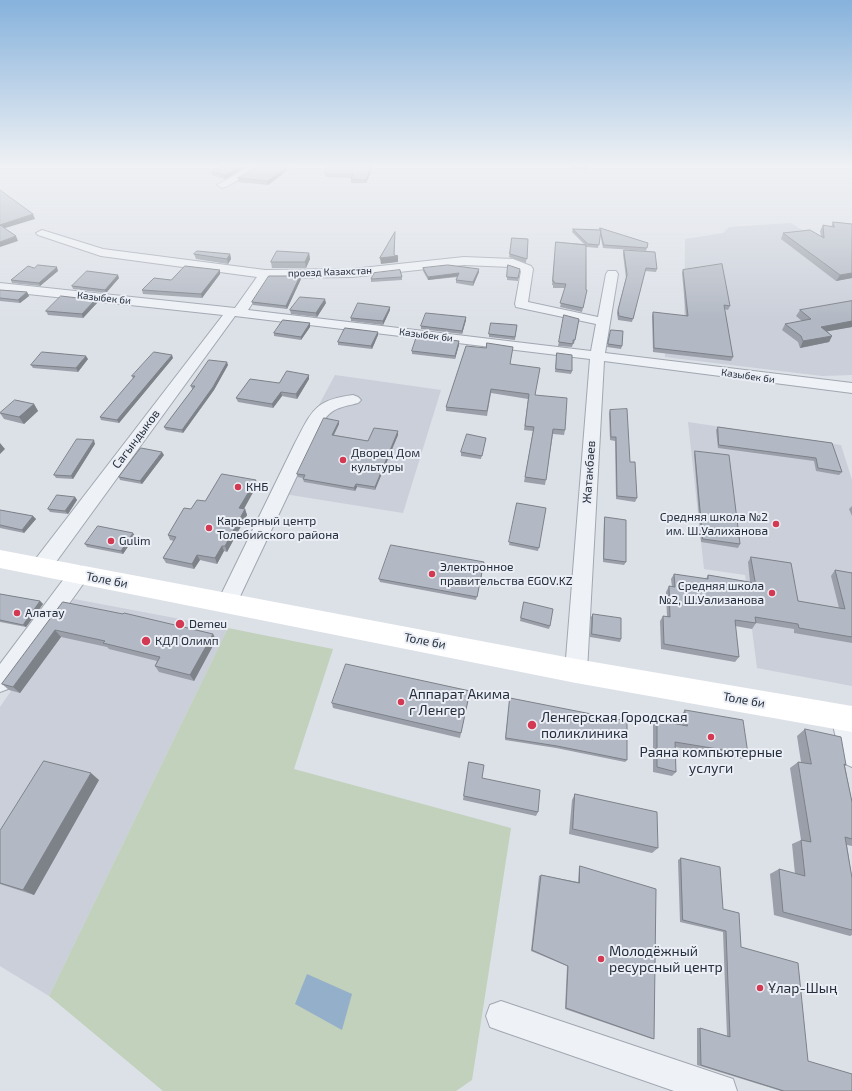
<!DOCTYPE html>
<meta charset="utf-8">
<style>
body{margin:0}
canvas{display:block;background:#dce0e7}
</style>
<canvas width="852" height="1091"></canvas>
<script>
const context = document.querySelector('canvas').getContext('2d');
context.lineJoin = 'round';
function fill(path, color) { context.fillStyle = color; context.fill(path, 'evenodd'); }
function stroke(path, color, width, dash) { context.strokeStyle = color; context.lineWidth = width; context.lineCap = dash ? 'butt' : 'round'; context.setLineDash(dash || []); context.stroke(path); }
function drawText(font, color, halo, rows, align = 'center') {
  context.font = font + ' "Exo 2",sans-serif'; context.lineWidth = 4; context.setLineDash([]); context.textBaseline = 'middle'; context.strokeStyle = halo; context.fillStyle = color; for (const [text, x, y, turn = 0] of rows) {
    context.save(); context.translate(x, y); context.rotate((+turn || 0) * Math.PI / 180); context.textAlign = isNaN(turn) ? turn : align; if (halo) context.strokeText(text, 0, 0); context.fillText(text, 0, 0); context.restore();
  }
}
fill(new Path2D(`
 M791 223 852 263V375L822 376 665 357 664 329 684 332 685 239 723 233 729 227Z
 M335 375 441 390 403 513 272 492Z
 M688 422 841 445 852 480V686L757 668 745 575 704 569Z
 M74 599 228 628 49 996 0 966V707Z`), '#cacfd9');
fill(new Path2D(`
 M228 628 333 649 294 769 511 828 472 1080 456 1091H163L49 996Z`), '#c2d1bc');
fill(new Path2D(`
 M307 974 352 994 342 1030 295 1004Z`), '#94afc9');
const street = new Path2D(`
 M251 166H263L226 187 222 188 217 185Z
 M42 230 103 249 265 270 352 269 464 257 513 259 531 266 533 269 528 302 598 317 606 274 608 271H616L618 274 605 353 852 383V393L604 361 587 671 584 678 576 681 568 678 565 671 590 359 235 316 48 573 41 575 34 573 31 567 34 561 223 315 0 291V283L235 308 257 277 101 256 38 235 36 233ZM464 265 511 267 521 271 515 304 516 307 596 324 591 351 248 310 269 278 352 277Z
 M353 395 358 397 361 400 358 403C340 408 331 407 321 425L234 609 227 612 220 609 217 603 295 443C312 411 314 400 353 395Z
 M79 566 86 568 89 574 86 580 8 689 0 692V664L72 568Z
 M843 706 852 711V767L843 763 840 755 831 717 835 709Z
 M501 1001 721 1075 733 1079 737 1091H674L501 1031 490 1027 486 1016 490 1005Z`);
stroke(street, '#a1a7b1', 2);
fill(street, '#eef1f5');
fill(new Path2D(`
 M0 550 576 659 852 706V732L576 683 0 568Z`), '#fff');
fill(new Path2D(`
 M222 166H248L225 179 212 175 211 172 222 167Z
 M328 166H373L366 183H351V178L326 177 325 174Z
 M570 166H589L588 170H571Z
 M284 173 268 185 238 182V178Z
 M833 222 852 224V278L836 281 781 239 783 233 821 236 820 231 823 225 831 227Z
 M600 228 648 243 646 251 603 248 600 234 598 248 587 247H586V290H587L582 312 560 307 565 288H553V285H552L556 242 584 244 572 232 573 229 600 230Z
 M512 238 528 239 526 263 509 257Z
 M624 250 657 269 656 272 645 271 632 322 618 320 617 313 626 278 623 254Z
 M309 253 310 259 306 268H272L271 262Z
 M194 254H230L231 259 228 264 196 259Z
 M508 265 520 269 518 281 507 280Z
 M34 268 58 271 40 286 12 283 11 280Z
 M423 268 479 272 473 286 456 283V280L458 277 428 280 423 271Z
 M220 270V274L202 298 143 294 142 290 171 280Z
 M683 270 730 306 728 310 724 309 733 357 731 361 653 352 652 316 653 312 686 316 682 273Z
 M402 277V280L371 282V279Z
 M119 278 106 293 73 289 72 286Z
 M301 279 287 309 253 305 252 302Z
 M0 290 27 292 29 296 20 303 0 301Z
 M95 300 97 303 83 318 48 315 46 311Z
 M852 301V327L827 331 832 336 829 342 800 348 798 342 782 330 785 324 802 321 796 316 800 310Z
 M326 303 317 317 291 314 290 310Z
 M390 307V310L383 325 351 321V318Z
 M466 317V320L462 334 421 329V326Z
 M579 319 574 344 573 343 572 347 558 346 559 342Z
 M517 325 515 340 489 337V334Z
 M310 327 301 340 274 336V333Z
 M611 330 622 346 621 349 607 347Z
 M378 335 372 349 338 345V342Z
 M459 345 455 359 412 354V351Z
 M557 353 572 371 571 374 555 372Z
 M173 358 119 423 101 420 100 417 133 379 132 376Z
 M88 359 78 372 33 368 31 365Z
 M511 364 535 395 565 430 564 435 553 434 545 485 524 482 533 431 524 430 528 399 491 393 487 416 446 411V407Z
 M228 365 214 390 183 433 166 430 164 427 193 389H192L191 386Z
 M309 379 297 399 282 396 273 408 238 402 236 398 279 383Z
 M34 404 38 411 24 424 4 419 0 413Z
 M610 410 637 498 635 502 616 499 615 441 610 440 609 413Z
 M339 421V424L334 435 368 441 398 435 375 490 357 487 355 491 304 482 303 479V478L298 477 297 474Z
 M718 427 832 443 842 472 839 475 816 471 814 461 718 448 716 430Z
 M486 438 481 459 461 456V452Z
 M95 444 73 479 56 478 54 475Z
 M695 451 740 544 738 548 701 542 694 454Z
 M164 455 142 484 120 480 119 477Z
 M257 485 244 509H245L247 515 227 552 224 551 217 564 200 560 194 569 166 563 163 558 174 541 170 540 168 535 191 509 205 501Z
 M75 497 77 500 68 514 50 512 48 509Z
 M517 503 546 508 538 551 509 545Z
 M852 506V516L849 509Z
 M0 510 33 516 36 519 24 533 0 528Z
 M605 517 626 562 624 565 603 562 604 520Z
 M135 536 123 554 87 547 85 544Z
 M751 557 798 601 839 608 831 576 835 570 852 573V643L794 633V629L756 623 752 629 735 626 739 657 735 662 661 649 660 621 663 616 667 617 666 592 669 586 672 587 671 579 674 574 706 579 708 575 750 582 748 562Z
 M484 565 476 600 380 582 379 579Z
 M0 594 40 601 43 604 26 627 0 622Z
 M63 602 213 634 216 640 194 681 159 672 155 666 157 661 109 649 107 647 61 637 20 693 9 690 2 684Z
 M524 602 550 626 549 629 520 621Z
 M593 614 621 639 620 642 590 637 591 617Z
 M470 691 460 738 333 708 332 703Z
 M510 698 627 760 625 762 556 748 505 740Z
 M685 710 748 754 743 759 675 747 676 772 672 776 653 772V725L657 720 682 725 681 715Z
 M805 729 846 765 845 766 852 802V846L847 845 852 878V935L850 936 774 915 770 874 779 869 795 874 792 844 801 840 790 768 798 762H801L797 736Z
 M469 762 482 778 538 812 536 816 463 800Z
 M99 780 34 895 0 884V831Z
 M575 794 658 848 652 853 569 834 572 800Z
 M681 858 723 909 741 947 808 1061 852 1091H781L697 1065V1028H700L727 1036 723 932 680 922 678 860Z
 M580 866 654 1039H652L565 1009 567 966 531 951 539 876 541 875 578 882 579 867Z`), '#9a9fa9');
fill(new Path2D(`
 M241 166H248L225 179V175Z
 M287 166H291L284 173 268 185V181Z
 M372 166H373V167L366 183V180Z
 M33 214 35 219 2 229 0 226V225Z
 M395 232 394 256H398V262L381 264 380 258Z
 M16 236 18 241 0 247V242Z
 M309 253 310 259 306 268 305 262Z
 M230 254 231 259 228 264 227 259Z
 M57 267 58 271 40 286 39 283Z
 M479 269V272L473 286V282Z
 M220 270V274L202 298 201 294Z
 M459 273V276L428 280V277Z
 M852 273V278L836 281 840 275Z
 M118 275 119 278 106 293 105 290Z
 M300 276 301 279 287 309 286 306Z
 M27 292 29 296 20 303 18 300Z
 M325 299 326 303 317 317 316 313Z
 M95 300 97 303 83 318 82 314Z
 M390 307V310L383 325V321Z
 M466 317V320L462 334V331Z
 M852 321V327L818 333 821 327Z
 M310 323V327L301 340V337Z
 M378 332V335L372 349 371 346Z
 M832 336 829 342 800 348 803 341Z
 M459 341V345L455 359V356Z
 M172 355 173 358 119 423 117 420Z
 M86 356 88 359 78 372 76 368Z
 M227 362 228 365 214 390 183 433 182 430Z
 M309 375V379L297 399 296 394Z
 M281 392 282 396 273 408 272 404Z
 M34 404 38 411 24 424 19 417Z
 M339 421V424L332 438V435Z
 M398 431V435L375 490V487Z
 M94 440 95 444 73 479 71 476Z
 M0 443 5 449 0 454Z
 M162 452 164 455 142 484 140 481Z
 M256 480 257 485 241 514 239 508Z
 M356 484 357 487 355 491 354 488Z
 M75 497 77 500 68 514 65 511Z
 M245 509 247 515 227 552 225 546Z
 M33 516 36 519 24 533 22 530Z
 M133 533 135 536 123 554 121 551Z
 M222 546 224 551 217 564 215 558Z
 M197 555 200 560 194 569 192 564Z
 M40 601 43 604 26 627 23 625Z
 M55 630 61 637 20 693 13 687Z
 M213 634 216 640 194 681 190 675Z
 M91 773 99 780 34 895 23 890Z`), '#7d8289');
const building = new Path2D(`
 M224 166H241L225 175 211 172Z
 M259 166H287L283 170 268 181 238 178Z
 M328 166H372L366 180 351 179 353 174H325Z
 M0 190 33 214 0 225Z
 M833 222 852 224V273L840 275 783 233 810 230 824 238 823 225 834 227Z
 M0 225 16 236 0 242Z
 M600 228 648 243 647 248 604 245Z
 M573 229 601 230 599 245 588 244Z
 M395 232 394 255 398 256 380 258Z
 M512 238 528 239 527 259 510 254Z
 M556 242 586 245V290H587L583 308 560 303 566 284 554 283V281H553Z
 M624 250 655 252 657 269 646 268 633 319 619 316 618 310 627 275Z
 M197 251 230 254 227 259 194 254Z
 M277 251 309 253 305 262H271Z
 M722 264 730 306 724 305 733 357 654 348 653 312 688 316 683 270Z
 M38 265 57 267 39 283 11 280 28 266 34 268Z
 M448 265 479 269 473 282 456 280 459 273 428 277 423 268Z
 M508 265 520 269 518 278 507 277Z
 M185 266 220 270 201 294 142 290 154 278 171 280Z
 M400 270 402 277 371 279 374 273Z
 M87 271 118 275 105 290 72 286Z
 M269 276H300L286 306 252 302Z
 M0 290 27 292 18 300 0 298Z
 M61 296 95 300 82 314 46 311Z
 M300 297 325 299 316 313 290 310Z
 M852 301V321L821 327 832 336 803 341 801 336 785 324 811 319 800 310Z
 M358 303 390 307 383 321 351 318Z
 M426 313 466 317 462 331 421 326Z
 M564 315 579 319 575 340H573V344L559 342Z
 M283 320 310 323 301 337 274 333Z
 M491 323 517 325 515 337 489 334Z
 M345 328 378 332 371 346 338 342Z
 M611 330 623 331 622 346 608 344Z
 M417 336 459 341 455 356 412 351Z
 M487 343 513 347 510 364 540 368 535 395 567 398 565 430 553 429 546 480 525 477 534 427 525 426 529 394 491 389 487 411 446 407 466 346 486 348Z
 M42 352 86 356 76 368 31 365Z
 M154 352 172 355 117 420 100 417 135 376H132Z
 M557 353 572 355V371L556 369Z
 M209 360 227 362 213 387 182 430 164 427 195 386H191Z
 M287 371 309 375 296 394 281 392 272 404 236 398 250 379 279 383Z
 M15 400 34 404 19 417 0 413Z
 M627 409 630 462H635L637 498 617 496 616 437H611L610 410Z
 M324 418 339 421 332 435 368 441 374 428 398 431 375 487 356 484 354 488 303 479 305 475 297 474Z
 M718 427 832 443 842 472 818 468 816 458 719 445Z
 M467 434 486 438 482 456 461 452Z
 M77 439 94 440 71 476 54 475Z
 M141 448 162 452 140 481 119 477Z
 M695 451 729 455 740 544 703 539Z
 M222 474 256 480 239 508 245 509 225 546H222L215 558 197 555 192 564 163 558 176 537 168 535 184 508 191 509 197 500 205 501Z
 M57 495 75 497 65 511 48 509Z
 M517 503 546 508 539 548 509 542Z
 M0 510 33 516 22 530 0 525Z
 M605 517 626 520V562L604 559Z
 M98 526 133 533 121 551 85 544Z
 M391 545 484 562 477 597 379 579Z
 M751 557 791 563 798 601 845 609 835 570 852 573V637L799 628 798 624 755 617 756 623 735 620 739 657 664 644 663 616 670 617 669 586 675 587 674 574 708 579V575L755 583Z
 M0 594 40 601 23 625 0 620Z
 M63 602 123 614 124 613 213 634 190 675 155 666 160 657 103 643 105 641 55 630 13 687 2 684Z
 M524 602 553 609 550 626 521 618Z
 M593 614 621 618V639L592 634Z
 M346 664 470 691 461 733 332 703Z
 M510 698 627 721V760L557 746 506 738Z
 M685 710 743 720 748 754 675 742 676 772 657 767V720L687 726Z
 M805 729 841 737 846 765 844 764 852 802V839L845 837 852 878V930L783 912 779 869 805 876 801 840 811 842 798 762 811 764Z
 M44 761 91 773 23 890 0 883V831Z
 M469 762 484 765 482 778 540 790 538 812 464 796Z
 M575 794 657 812 658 848 573 829Z
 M681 858 720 867 723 909 739 913 741 947 798 963 808 1061 852 1074V1091H784L701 1065 700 1028 730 1037 726 931 683 920Z
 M580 866 656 889 654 1039 566 1008 568 966 532 950 541 875 579 883Z`);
fill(building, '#b3b9c4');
stroke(building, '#7d8289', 1);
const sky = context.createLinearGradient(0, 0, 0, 319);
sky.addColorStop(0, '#86b2dc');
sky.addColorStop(0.52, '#eff1f4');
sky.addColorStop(1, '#eff1f400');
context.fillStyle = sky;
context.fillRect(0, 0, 852, 319);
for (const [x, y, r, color] of [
 [343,460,4,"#d33952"],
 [238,487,4,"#d33952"],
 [776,524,4,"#d33952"],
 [209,528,4,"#d33952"],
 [111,541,4,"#d33952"],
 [432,574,4,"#d33952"],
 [772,593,4,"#d33952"],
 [17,613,4,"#d33952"],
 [180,624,5,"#d33952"],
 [146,641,5,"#d33952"],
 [401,702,4,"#d33952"],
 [532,725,5,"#d33952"],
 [711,737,4,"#d33952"],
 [601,959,4,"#d33952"],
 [760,988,4,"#d33952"]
]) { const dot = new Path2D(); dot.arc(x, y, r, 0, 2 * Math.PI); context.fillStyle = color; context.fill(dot); stroke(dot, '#ebeff5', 1.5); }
drawText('10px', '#252e3d', '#ebeff5', [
 ["проезд Казахстан",330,272,-2],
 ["Казыбек би",104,298,6],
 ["Казыбек би",426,335,7],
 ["Казыбек би",748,376,8]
]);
drawText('12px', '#252e3d', '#ebeff5', [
 ["Сагындыков",136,439,-53],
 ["Жатакбаев",589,472,-86],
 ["Толе би",107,580,11],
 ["Толе би",425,641,11],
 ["Толе би",744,700,10]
]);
drawText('12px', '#252e3d', '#ebeff5', [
 ["Дворец Дом",351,453],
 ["культуры",351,467],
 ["КНБ",246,487],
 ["Средняя школа №2",768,517,"right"],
 ["им. Ш.Уалиханова",768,531,"right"],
 ["Карьерный центр",217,521],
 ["Толебийского района",217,535],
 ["Gulim",119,541],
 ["Электронное",440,567],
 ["правительства EGOV.KZ",440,581],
 ["Средняя школа",764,586,"right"],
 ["№2, Ш.Уализанова",764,600,"right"],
 ["Алатау",25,613],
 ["Demeu",189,624],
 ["КДЛ Олимп",155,641]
], 'left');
drawText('14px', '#252e3d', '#ebeff5', [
 ["Аппарат Акима",409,694],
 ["г Ленгер",409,710],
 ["Ленгерская Городская",541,717],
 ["поликлиника",541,733],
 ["Раяна компьютерные",711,752,"center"],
 ["услуги",711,768,"center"],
 ["Молодёжный",609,951],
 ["ресурсный центр",609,967],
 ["Ұлар-Шың",768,988]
], 'left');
</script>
